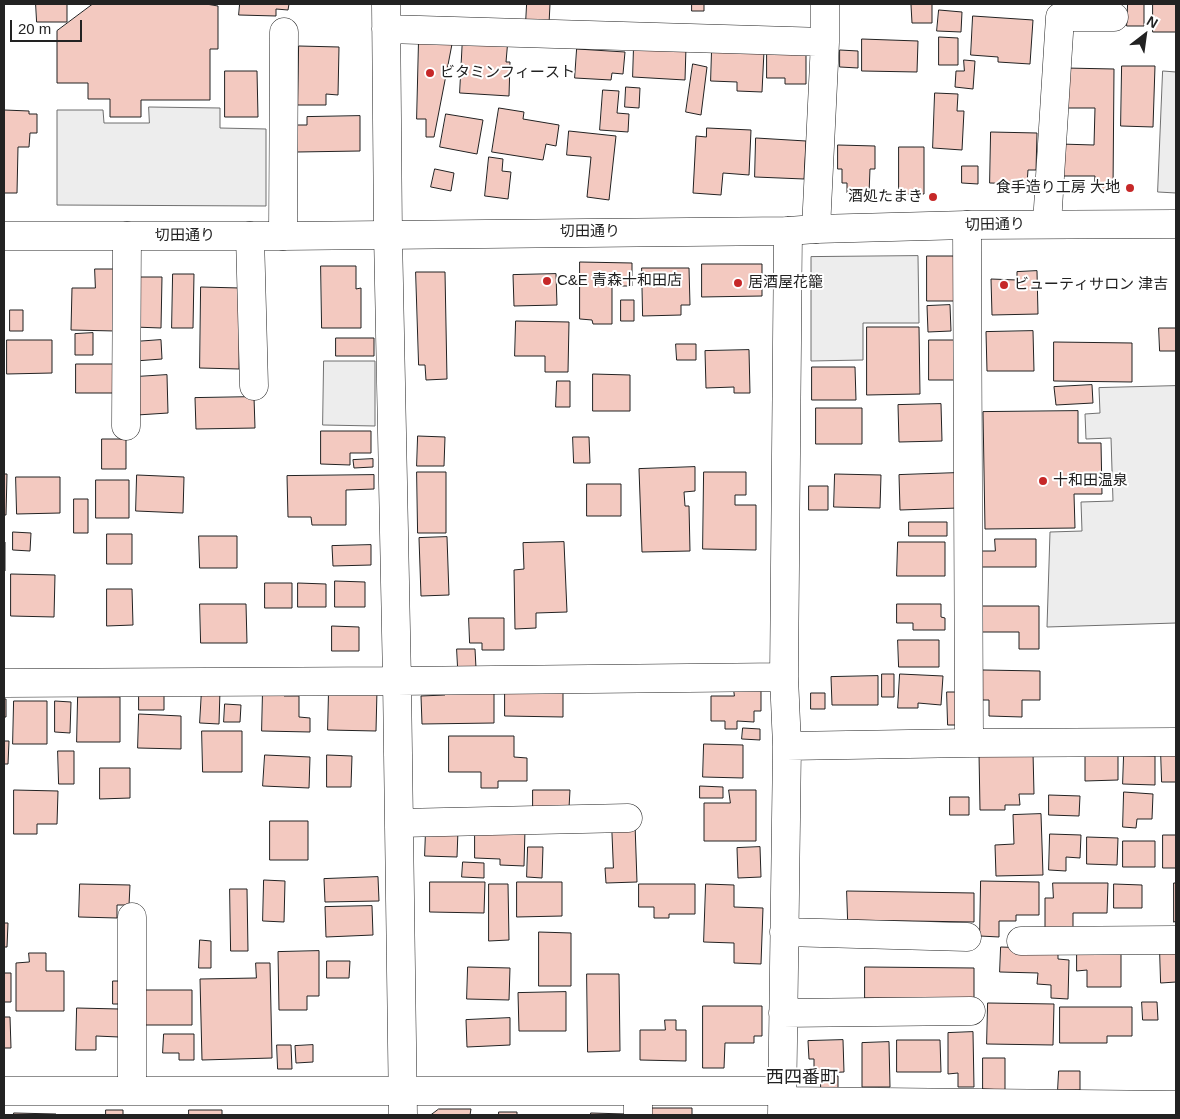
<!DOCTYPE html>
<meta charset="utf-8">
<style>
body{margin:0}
#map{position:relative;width:1180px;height:1119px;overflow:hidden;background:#fff;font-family:Arial,sans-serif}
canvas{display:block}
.frame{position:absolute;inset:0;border:5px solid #222;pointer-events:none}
.north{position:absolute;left:1120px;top:10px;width:50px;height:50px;-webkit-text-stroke:4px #fff;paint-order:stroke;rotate:30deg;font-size:14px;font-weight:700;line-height:20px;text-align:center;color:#222}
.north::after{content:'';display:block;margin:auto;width:18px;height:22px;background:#222;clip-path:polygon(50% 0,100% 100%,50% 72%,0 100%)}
.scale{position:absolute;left:10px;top:20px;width:72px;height:22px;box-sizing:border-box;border:2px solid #222;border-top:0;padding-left:6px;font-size:15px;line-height:18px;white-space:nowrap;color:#222;-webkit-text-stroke:4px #fff;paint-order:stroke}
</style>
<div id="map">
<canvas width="1180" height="1119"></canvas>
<div class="frame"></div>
<div class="north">N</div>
<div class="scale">20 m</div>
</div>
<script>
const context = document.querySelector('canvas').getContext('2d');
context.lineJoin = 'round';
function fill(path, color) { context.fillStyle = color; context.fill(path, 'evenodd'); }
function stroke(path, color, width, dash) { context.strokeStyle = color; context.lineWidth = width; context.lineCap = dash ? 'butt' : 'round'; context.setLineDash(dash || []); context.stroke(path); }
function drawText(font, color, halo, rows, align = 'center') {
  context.font = font + ' Arial,"Noto Sans JP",sans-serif'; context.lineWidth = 4; context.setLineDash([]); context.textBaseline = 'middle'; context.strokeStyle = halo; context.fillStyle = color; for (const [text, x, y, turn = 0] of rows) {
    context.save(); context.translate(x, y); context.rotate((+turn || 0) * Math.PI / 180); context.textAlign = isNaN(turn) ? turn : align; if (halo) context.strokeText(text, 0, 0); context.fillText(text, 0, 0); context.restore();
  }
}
const parking = new Path2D(`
 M1163 71 1176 72V193L1158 192Z
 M149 107 220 108V128L266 129V206L57 205V110H103L104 123H149Z
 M918 256 919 323H863V360L811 361V257Z
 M324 361H375V426L323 425Z
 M1176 386V623L1047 627 1050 532 1082 531 1081 502 1113 501 1111 438 1086 439 1085 414 1100 413 1099 388Z`);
fill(parking, '#ededed');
stroke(parking, '#6f6f6f', 1);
const building = new Path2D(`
 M36 4H67V22H37Z
 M93 4H206L218 6V49H210V100H141V117H110V99H88V83H57V31Z
 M240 4H289L288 10 276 9V16L239 15Z
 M527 4H550L549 24 526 23Z
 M692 4H704V11H692Z
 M932 4V23H912L911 5Z
 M1128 4H1144V26H1127Z
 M1153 4H1176V32H1153Z
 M939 10 962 12 961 32 937 31Z
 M973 16 1033 20 1030 64 998 62V57L971 55Z
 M463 36 508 39 506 62H510L509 96 460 93Z
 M939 37 958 38V65H939Z
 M419 38 453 39 434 137H426V119H417Z
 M862 39 918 41 917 72 862 71Z
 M634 45 686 47 685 80 633 77Z
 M299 46 339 47 338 95 326 94V105H298Z
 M577 49 625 52 623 74 612 73 611 80 575 78Z
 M712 49 764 51 762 92 737 91V82L711 81Z
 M840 50 858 51V68L840 67Z
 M767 53H806V84H785V78H767Z
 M964 60 975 61 973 89 955 87 956 71H964Z
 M693 64 707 67 701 115 686 112Z
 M1122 66H1155L1153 127 1121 126Z
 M1065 68 1114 69 1113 190H1094L1095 176H1060V144L1094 145 1095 108H1064Z
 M225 71H257L258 117H225Z
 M626 87 640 88 639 108 625 107Z
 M603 90 619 91 617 113 629 114 628 132 600 130Z
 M935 93 958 94 957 111H964L962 150 933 148Z
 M499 108 524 112 523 119 559 125 556 146 546 144 543 160 492 152Z
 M4 110 29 111V114H37V133H30L29 147H18L17 193H4Z
 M446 114 483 120 477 154 440 147Z
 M360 116V151L297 152 296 125H307V117Z
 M707 128 751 130 749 175 723 173 721 195 693 193 696 136 706 137Z
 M569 131 616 136 609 200 587 197 591 157 567 155Z
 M991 132 1037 133 1036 170H1028L1027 184 990 183Z
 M756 138 806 141 804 179 755 177Z
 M838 145 875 146V169H870L869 194 847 193V183H842V169H838Z
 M899 147H924V194H899Z
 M489 157 503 159 502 171 511 172 508 199 485 196Z
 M962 166H978V184L962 183Z
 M435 169 454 173 451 191 431 187Z
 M927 256H959V301H927Z
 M580 262 632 263V286H612V324H593L592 320 580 319Z
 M702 264H762V296L702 297Z
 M321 266H356V289L361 288V328H322Z
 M642 268H689L690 305H681V315L643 316Z
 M95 269H115V331L71 330 72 288H95Z
 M1037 271 1038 314 992 315 991 279 1017 280V272Z
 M416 272H445L447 379 426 380 425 365H419Z
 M173 274H194L193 328H172Z
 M556 274 557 305 514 306 513 275Z
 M135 277H162L161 328 134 327Z
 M201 287 240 288 239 369 200 368Z
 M621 300H634V321H621Z
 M950 305 951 331 928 332 927 306Z
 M10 310H23V331H10Z
 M516 321 569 322 568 372H545V356H515Z
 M867 327H919L920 394 867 395Z
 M1159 328H1176V351H1160Z
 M1033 331 1034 371H987L986 332Z
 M93 333V355H75V334Z
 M336 338H374V356H336Z
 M7 340H52V373L7 374Z
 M161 340 162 359 135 361 133 342Z
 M929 340H959V380H929Z
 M1054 342 1132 343V382L1054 381Z
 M676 344H696V360H677Z
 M749 350 750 393H734V387L706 388 705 351Z
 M76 364H120V393H76Z
 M812 367H855L856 400H812Z
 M593 374 630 375V411H593Z
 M167 375 168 413 137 415 135 377Z
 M557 381H570V407H556Z
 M1092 385 1093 403 1056 405 1054 387Z
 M254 397 255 428 196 429 195 398Z
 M941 404 942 441 899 442 898 405Z
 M816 408H862V444H816Z
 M1078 411V443H1101L1102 494H1074L1075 528 985 529 983 412Z
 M321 431H371V453H350V465L321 464Z
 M418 436 445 437 444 466H417Z
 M573 437H589L590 463H574Z
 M102 439H126V469H102Z
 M373 459V467L354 468 353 460Z
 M695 467V491L684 492 685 506H689L690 551 642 552 639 469Z
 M417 472H446V533H418Z
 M704 472H746V495H735V505H756V550L703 549Z
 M957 473 958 508 900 510 899 475Z
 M4 474H7L6 515H4Z
 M835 474 881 475 880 508 834 507Z
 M137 475 184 477 183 513 136 511Z
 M374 475V489L346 490V525H312L311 517H288L287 476Z
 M16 477H60V513L17 514Z
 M96 480H129V518H96Z
 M587 484H621V516H587Z
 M809 486H828V510H809Z
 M74 499H88V533H74Z
 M909 522H947V536H909Z
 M13 532 31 533 30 551 13 550Z
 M107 534H132V564H107Z
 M199 536H237V568H200Z
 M447 537 449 595 421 596 419 538Z
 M995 539H1036V567H978V551H995Z
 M4 542H5V571H4Z
 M564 542 567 612 536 613V628L515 629 514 570 524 569 523 543Z
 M898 542H945V576H897Z
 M371 545V565L333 566 332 546Z
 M11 574 55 575 54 617 11 616Z
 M335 581 365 582V607H335Z
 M265 583H292V608H265Z
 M298 583 326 584V607H298Z
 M107 589H132L133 625 107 626Z
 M200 604H246L247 643H201Z
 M897 604H941V617L945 618V630H913V623H897Z
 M980 606H1039V649H1019V632H981Z
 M469 618H504V650H482V643H470Z
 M332 626 359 627V651H332Z
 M898 640H939V667H899Z
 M457 649H475L476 668H458Z
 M983 670 1040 671V700H1022V717L989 716V700H983Z
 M882 674H894V697H882Z
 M900 674 943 676 941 705 918 703V708H898Z
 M878 676V705H832L831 677Z
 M494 685V723L422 724 421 696 445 695V686Z
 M505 687 563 688V717L505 716Z
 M263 688H284V696H299V717L310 718V732L262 731Z
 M139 689 164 690V710H139Z
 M202 689 220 690 219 724 200 723Z
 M329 689 377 690 376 731 328 730Z
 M734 690H761V711H754V722L737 721V729H725V721H711V696H734Z
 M947 692H961V725H948Z
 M811 693H825V709H811Z
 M78 697H120V742H77Z
 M4 699H6V717H4Z
 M14 701H47V744H13Z
 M55 701 71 702 70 733 55 732Z
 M225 704 241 705 240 722H224Z
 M139 714 181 716V749L138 748Z
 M743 728 760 729V740L742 739Z
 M202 731H242V772H203Z
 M449 736H514V757L527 758V781H498V788H481V772H449Z
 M4 741H9L8 764H4Z
 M704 744 743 745V778L703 777Z
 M58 751H74V784H59Z
 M1033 752 1034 794H1019L1020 805H1005V810H980L979 753Z
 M1118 752V780L1085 781V753Z
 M1161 752H1176V782H1162Z
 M265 755 310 757 309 788 263 786Z
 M327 755 352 756 351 787H327Z
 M1124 755 1155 756V785L1123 784Z
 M100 768H130V798L100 799Z
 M700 786 723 787V798H700Z
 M14 790 58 791 57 824H37V834H14Z
 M533 790H570L569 808 533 807Z
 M729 790H756V841H704V803H730Z
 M1124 792 1153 794 1152 819H1137L1136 828 1123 827Z
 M1049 795 1080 796 1079 816 1049 815Z
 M950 797H969V815H950Z
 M1041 814 1043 875 996 876 995 845 1014 844 1013 815Z
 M270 821H308V860H270Z
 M612 824H635L637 882 606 883 605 868H613Z
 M475 828 525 830 524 866 500 865V859L475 858Z
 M426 829 458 830 457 857 425 856Z
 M1050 834 1081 835 1080 858 1066 857V871L1049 870Z
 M1163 835H1176V868H1163Z
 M1087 837 1118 838 1117 865 1087 864Z
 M1123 841H1155V867H1123Z
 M528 847H543L542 878 527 877Z
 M760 847 761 877 738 878 737 848Z
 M463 862 484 863V878L462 877Z
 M378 877 379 901 325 902 324 879Z
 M264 880 285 881 284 922 263 921Z
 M981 881 1039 882V915H1016V921H999V937L980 936Z
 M430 882H485L484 913 430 912Z
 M517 882H562V916L517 917Z
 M1053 883H1108L1107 913H1073V932L1045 931V898H1053Z
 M1174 883H1176V921L1174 922Z
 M80 884 130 885 129 905H117V918L79 917Z
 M489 884H508L509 940 489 941Z
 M639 884H695V914H669V918H654V907H639Z
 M706 884 734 885V907L763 908 761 964 734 963V943L704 942Z
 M1114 884 1142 885V908H1114Z
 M230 889H247L248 951H231Z
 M847 891 974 893V922L848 920Z
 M372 906 373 935 326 937 325 907Z
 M4 923H8L7 947H4Z
 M539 932 571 933V986H539Z
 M200 940 211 941V968H199Z
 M1001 947 1058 949V959L1069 960 1068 999 1051 998V985L1037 984 1038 973 1000 972Z
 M1077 948 1121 949V987H1087V970L1077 971Z
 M319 951V996H307V1010H279L278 952Z
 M1160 951H1176V982L1161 983Z
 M29 953H46V971H64V1011H16V963L29 962Z
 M327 961H350L349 978H327Z
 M256 963H270L272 1058 202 1060 200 979 256 978Z
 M468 967 510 968 509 1000 467 999Z
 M865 967 974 968V999L865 998Z
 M4 973H11V1002H4Z
 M587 974H619L620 1051 588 1052Z
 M113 981H122V1004H113Z
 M143 990H192V1025H143Z
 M566 992V1031H519L518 993Z
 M1142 1002H1157L1158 1020H1143Z
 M988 1003 1054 1004 1053 1045 987 1044Z
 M703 1006H762V1036H754V1043H725L724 1068H703Z
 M1060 1007H1132V1036H1107V1043H1060Z
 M77 1008 119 1009V1037L96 1036V1050H76Z
 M4 1017H10L11 1048H4Z
 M510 1018V1045L467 1047 466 1020Z
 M665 1020H676V1030H686V1061L640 1060V1030H665Z
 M973 1032 974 1087H958V1073L948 1074V1033Z
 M164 1034H194V1060H179V1053H163Z
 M843 1040 844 1072 814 1073V1059H809L808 1041Z
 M897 1040H940L941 1072H897Z
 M889 1042 890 1087H862V1043Z
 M277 1045H291L292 1069H278Z
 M313 1045V1062L296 1063 295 1046Z
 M983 1058H1005V1090L983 1089Z
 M1059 1071H1080V1090H1058Z
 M821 1076H838V1089H821Z
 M650 1108H692V1115H650Z
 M439 1109H471L470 1115H431Z
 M106 1110H123V1115H106Z
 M189 1110H222V1115H189Z
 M499 1112H517V1115H499Z
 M14 1113 56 1114V1115H14Z
 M591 1113 626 1114V1115H591Z`);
fill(building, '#f3c9c0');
stroke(building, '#222', 1);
const minor = new Path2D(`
 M386 4 388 234 397 681 403 1115
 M386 29 825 42
 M1047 224 1060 17H1114
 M967 225 969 743
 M816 229 825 42V4
 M250 236 254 386
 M283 236 284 32
 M126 426 127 236
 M4 683 397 681 784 677
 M787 746 969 743 1176 742
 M399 823 628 818
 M132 917V1091
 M784 932 967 937
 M1021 941 1176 940
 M783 1013 971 1011
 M4 1091H782
 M638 1091V1115
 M782 1101 1176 1105
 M782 1115 787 746 784 677 788 231`);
const major = new Path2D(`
 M4 236H283L788 231 816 229 967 225 1176 224`);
stroke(minor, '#222', 29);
stroke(major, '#222', 29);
stroke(minor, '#fff', 28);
stroke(major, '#fff', 28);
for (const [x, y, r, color] of [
 [430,73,5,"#c62828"],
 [1130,188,5,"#c62828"],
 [933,197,5,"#c62828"],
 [547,281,5,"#c62828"],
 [738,283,5,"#c62828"],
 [1004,285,5,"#c62828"],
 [1043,481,5,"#c62828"]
]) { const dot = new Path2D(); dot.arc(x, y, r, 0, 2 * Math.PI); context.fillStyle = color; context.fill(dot); stroke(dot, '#fff', 2); }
drawText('15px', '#222', '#fff', [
 ["ビタミンフィースト",440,73],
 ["食手造り工房 大地",1120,188,"right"],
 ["酒処たまき",923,197,"right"],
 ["C&E 青森十和田店",557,281],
 ["居酒屋花籠",748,283],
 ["ビューティサロン 津吉",1014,285],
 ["十和田温泉",1053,481]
], 'left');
drawText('15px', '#222', '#fff', [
 ["切田通り",995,225,-1],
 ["切田通り",590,232],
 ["切田通り",185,236]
]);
drawText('18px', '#222', '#fff', [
 ["西四番町",802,1078]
]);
</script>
